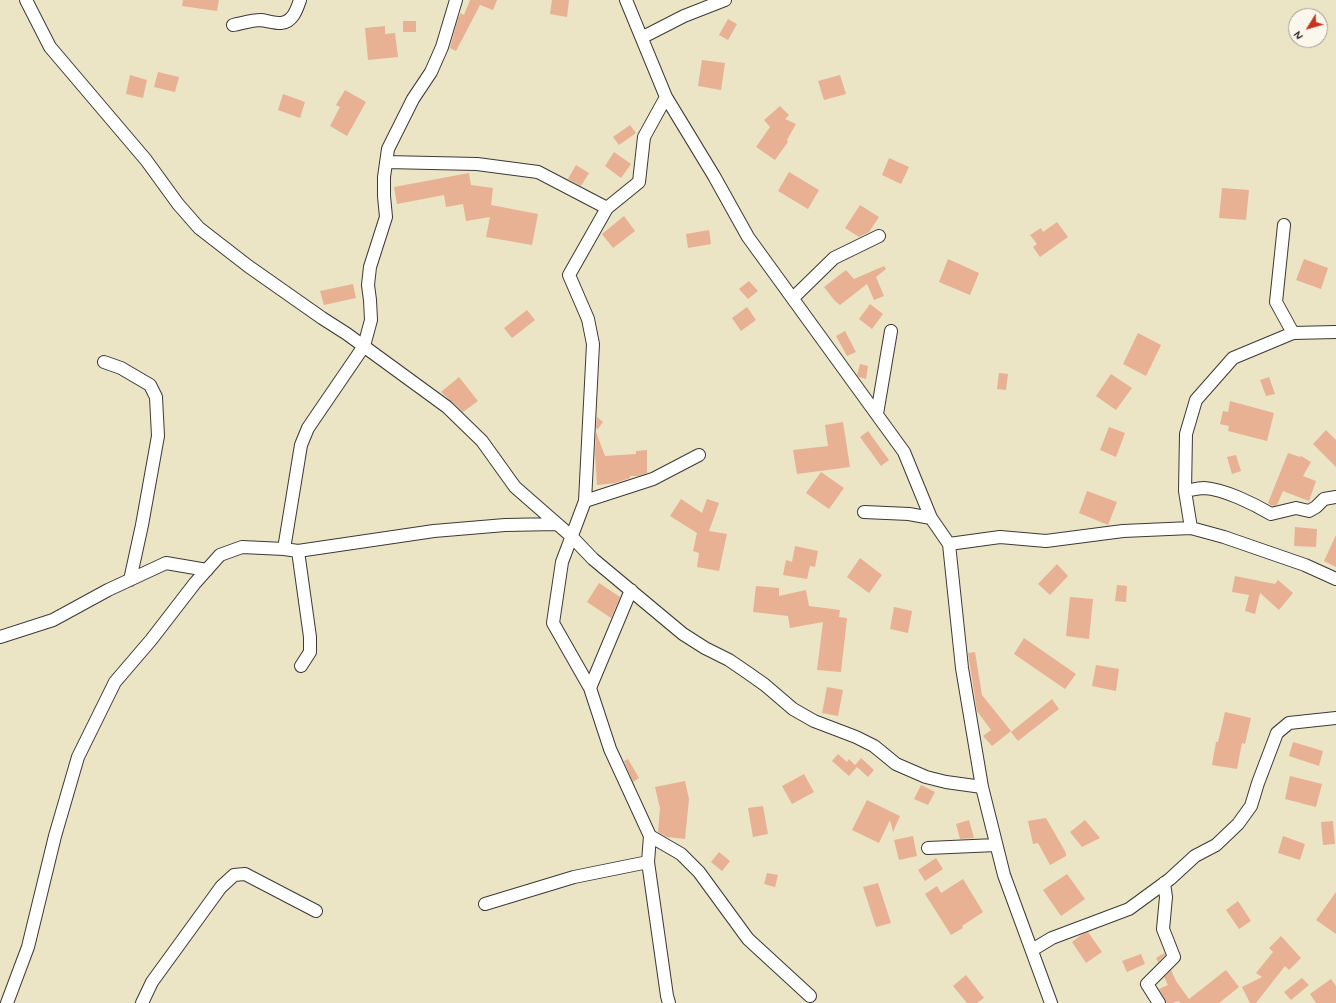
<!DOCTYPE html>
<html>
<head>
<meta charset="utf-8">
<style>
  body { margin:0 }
  #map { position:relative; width:1336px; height:1003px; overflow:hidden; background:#ebe4c5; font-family:Mynerve,sans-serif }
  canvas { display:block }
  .north { position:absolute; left:1288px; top:8px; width:40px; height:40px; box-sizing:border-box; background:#fbf7ec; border:1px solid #a29f99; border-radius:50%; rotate:233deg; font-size:11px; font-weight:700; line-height:16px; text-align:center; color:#1c1c1c }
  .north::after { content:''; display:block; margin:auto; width:14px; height:18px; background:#c8321e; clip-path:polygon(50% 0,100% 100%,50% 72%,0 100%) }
</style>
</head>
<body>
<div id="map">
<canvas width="1336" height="1003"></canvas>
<div class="north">N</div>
</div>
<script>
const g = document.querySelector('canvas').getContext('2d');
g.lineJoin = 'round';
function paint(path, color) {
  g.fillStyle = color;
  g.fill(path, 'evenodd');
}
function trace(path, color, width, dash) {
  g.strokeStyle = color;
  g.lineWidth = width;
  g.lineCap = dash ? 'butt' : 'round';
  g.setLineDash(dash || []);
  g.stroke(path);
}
paint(new Path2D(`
  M183,0H219L217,11L182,6Z
  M470,0H497L493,10L480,5L456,51L450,48L458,18L461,13L464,15Z
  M552,0H569L567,17L550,14Z
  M728,19L737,24L728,40L719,35Z
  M403,21H416V32H403Z
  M385,26V34L395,33L398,57L368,60L365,28Z
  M702,60L725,63L721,90L698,86Z
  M158,72L179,77L175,92L154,87Z
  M130,75L147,80L143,98L126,94Z
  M840,75L846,94L824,100L818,81Z
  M345,90L366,102L347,136L330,126L340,107L336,105Z
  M283,94L305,102L300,118L278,110Z
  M780,106L789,115L785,119L796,124L787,140L788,142L775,160L756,147L770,127L764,120Z
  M630,125L636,133L619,145L613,137Z
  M614,152L631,164L621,178L605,166Z
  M889,158L909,167L901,184L882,175Z
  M576,165L589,173L581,186L568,179Z
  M789,172L819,190L808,209L778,191Z
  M469,173L471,185L493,188L491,205L538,214L532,245L486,237L490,217L466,221L463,204L446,207L444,195L397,204L394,187Z
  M1222,188L1249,190L1246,220L1219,218Z
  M860,205L879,217L869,232L859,237L845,228Z
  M624,216L635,231L613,248L602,234Z
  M1057,222L1068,237L1040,257L1033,247L1037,244L1030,235L1041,228L1043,232Z
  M709,230L711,244L688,248L686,234Z
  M948,259L979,273L970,295L939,282Z
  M1304,259L1328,268L1321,289L1296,280Z
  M884,266L886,269L876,277L884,296L874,300L867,284L840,305L835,301L824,287L846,270L854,279Z
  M749,281L758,291L748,299L739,289Z
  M353,284L356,298L324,305L320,291Z
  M870,304L883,314L872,329L859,319Z
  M747,307L756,320L741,331L732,318Z
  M527,310L535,320L512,338L504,328Z
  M845,331L856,352L847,356L836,336Z
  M1138,333L1161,345L1146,376L1123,364Z
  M860,364L868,366L866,379L859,377L857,375Z
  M999,373L1008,374L1006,390L997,389Z
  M1111,374L1132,388L1116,410L1096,396Z
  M459,377L478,401L463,412L441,392Z
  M1269,377L1275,394L1266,396L1260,380Z
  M1230,401L1274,413L1267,441L1228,431L1229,426L1220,424L1223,411L1228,412Z
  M597,417L603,422L598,429L596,428Z
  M843,422L850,467L797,474L793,450L828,446L825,425Z
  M1109,427L1125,433L1116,457L1100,450Z
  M1326,430L1336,440V467L1313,444Z
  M868,431L889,460L881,466L860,437Z
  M596,432L605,456L636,454V451L647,450V473L639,476H630V478L615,483L597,485L595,454Z
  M1288,453L1300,457L1301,456L1311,462L1303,476L1316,481L1309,501L1283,491L1277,505L1272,506L1268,503Z
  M1236,455L1241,471L1232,474L1227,457Z
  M821,472L844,488L829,509L806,493Z
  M1087,491L1117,502L1108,525L1079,513Z
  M681,499L702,513L707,499L719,503L709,531L727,534L719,571L697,567L699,553L693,551L697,533L670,516Z
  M1295,527L1317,529L1316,547L1294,546Z
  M1336,535V567L1324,561Z
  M795,546L818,551L815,567L810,566L807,579L783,575L786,560L792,562Z
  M860,558L882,575L869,593L847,577Z
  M1057,564L1068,576L1050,595L1038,584Z
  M1235,576L1275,584L1278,580L1293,593L1279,610L1260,593L1255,614L1245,611L1249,595L1232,592Z
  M599,583L620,597L611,618L587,602Z
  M1117,585L1127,586L1126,602L1115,601Z
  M756,586L779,588V596L806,590L809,606L840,610L839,617L847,618L841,672L817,670L823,622L790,628L788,616L753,612Z
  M1070,597L1093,599L1089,639L1066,636Z
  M894,607L912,611L908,633L890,629Z
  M1024,638L1076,674L1065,689L1014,654Z
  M975,652L982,695L1011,731L992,746L983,736L991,730L977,711L968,653Z
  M1096,665L1119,669L1116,691L1092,686Z
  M827,687L843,690L838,716L822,713Z
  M1052,699L1059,709L1018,741L1011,732Z
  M1225,712L1251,718L1245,744L1242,743L1237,769L1212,765L1216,742H1218Z
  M1293,742L1323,751L1319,766L1289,756Z
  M838,754L847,762L849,759L855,765L861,758L874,770L868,777L857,767L849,776L832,761Z
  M628,759L639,778L633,782L624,761Z
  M804,774L814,792L792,804L782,786Z
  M1290,776L1322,784L1316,807L1285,799Z
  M685,781L689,799L685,839L667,837L658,832L660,808L655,787Z
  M921,785L935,792L928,805L914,799Z
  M867,800L900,816L893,832L890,820L879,843L852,830Z
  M763,806L768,834L753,837L748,808Z
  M1046,818L1066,853V856L1050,865L1038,843L1033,844L1028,821Z
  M969,820L974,838L960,839L956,824Z
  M1085,820L1100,838L1082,847L1070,832Z
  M1333,821L1335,844L1323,845L1321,822Z
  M913,836L917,856L899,860L894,840Z
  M1283,836L1305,844L1300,860L1278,853Z
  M719,852L730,861L722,871L711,862Z
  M936,858L943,869L925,881L918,870Z
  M767,873L778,875L775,887L764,884Z
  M1067,874L1085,899L1061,916L1043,890Z
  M963,879L983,912L962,926L963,928L951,935L925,894L937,886L941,893Z
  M878,883L891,923L876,927L863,887Z
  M1336,892V934L1316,920Z
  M1238,901L1251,921L1239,929L1226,910Z
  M1088,932L1102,952L1086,963L1072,942L1081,935Z
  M1281,936L1301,958L1289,970L1285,966L1256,1003H1250L1242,987L1262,977L1256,973L1273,952L1269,948Z
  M1164,953L1165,955L1158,962L1156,958Z
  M1141,954L1145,964L1127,972L1122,961Z
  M1171,970L1176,981L1189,999L1226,970L1239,987L1219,1003H1180L1179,1001L1172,1003H1166L1159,989L1168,985L1164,977Z
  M966,975L984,998L977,1003H967L953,986Z
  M1302,978L1309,985L1291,1000L1284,992Z
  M1331,979L1336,986V1003H1316L1310,994Z`), '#e8b194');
const minor = new Path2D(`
  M26,0L50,47L146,160L178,204L199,228L248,266L322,318L347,334L447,407L482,441L515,487L571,536L593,559L683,634L705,648L729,660L748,673L765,685L793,709L814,721L856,737L874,746L896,764L926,777L946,782L982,787
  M626,0L666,97L714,176L748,237L904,452L931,518L949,544L962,668L982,787L1004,875L1051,1003
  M233,25C243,23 252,20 261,20C268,21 274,23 281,23C293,22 297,9 300,0
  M643,37L684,16L725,0
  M666,97L644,137L639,182L607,208L569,275L588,319L593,344L585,501L562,562L553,623L590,688L610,749L650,836L648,862L667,996L669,1003
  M386,162L477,164L538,172L607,208
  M1284,225L1276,302L1293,333
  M793,298L834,258L879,236
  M104,362L121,368L150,385L156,397L158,436L142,525L130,580
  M877,414L891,331
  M1185,491C1191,490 1198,488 1204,488C1224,489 1254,504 1271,514L1296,508L1309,511L1316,507L1324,499L1336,497
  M585,501L653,479L699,455
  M864,512L909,514L931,518
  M1191,528L1185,491L1186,434L1196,400L1233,358L1293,333L1336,332
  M949,544L1000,537L1046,541L1123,531L1191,528L1224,537L1305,565L1336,579
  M284,549L301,445L308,428L364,346L371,320L370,300L368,285L370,267L386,217L384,196V177L388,149L413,99L431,72L442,47L456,0
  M298,551L310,637V652L301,666
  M0,637L53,620L108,590L166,563L207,570
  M590,688L631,590
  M650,836L681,854L699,872L748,939L810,996
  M928,848L996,845
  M485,904L574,877L648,862
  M1032,950L1052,938L1129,909L1170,879L1195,856L1216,845L1238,824L1251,806L1258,783L1277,733L1289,723L1336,718
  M7,1003L28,947L55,836L78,757L115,682L151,640L195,583L220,555L242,547L284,549L298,551L434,531L505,525L557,524
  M142,1003L152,982L221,887L234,875L245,874L316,911
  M1159,1003L1147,984L1174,957L1163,929L1166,897L1164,883`);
trace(minor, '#3b3a35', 14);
trace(minor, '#fff', 12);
</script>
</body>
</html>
